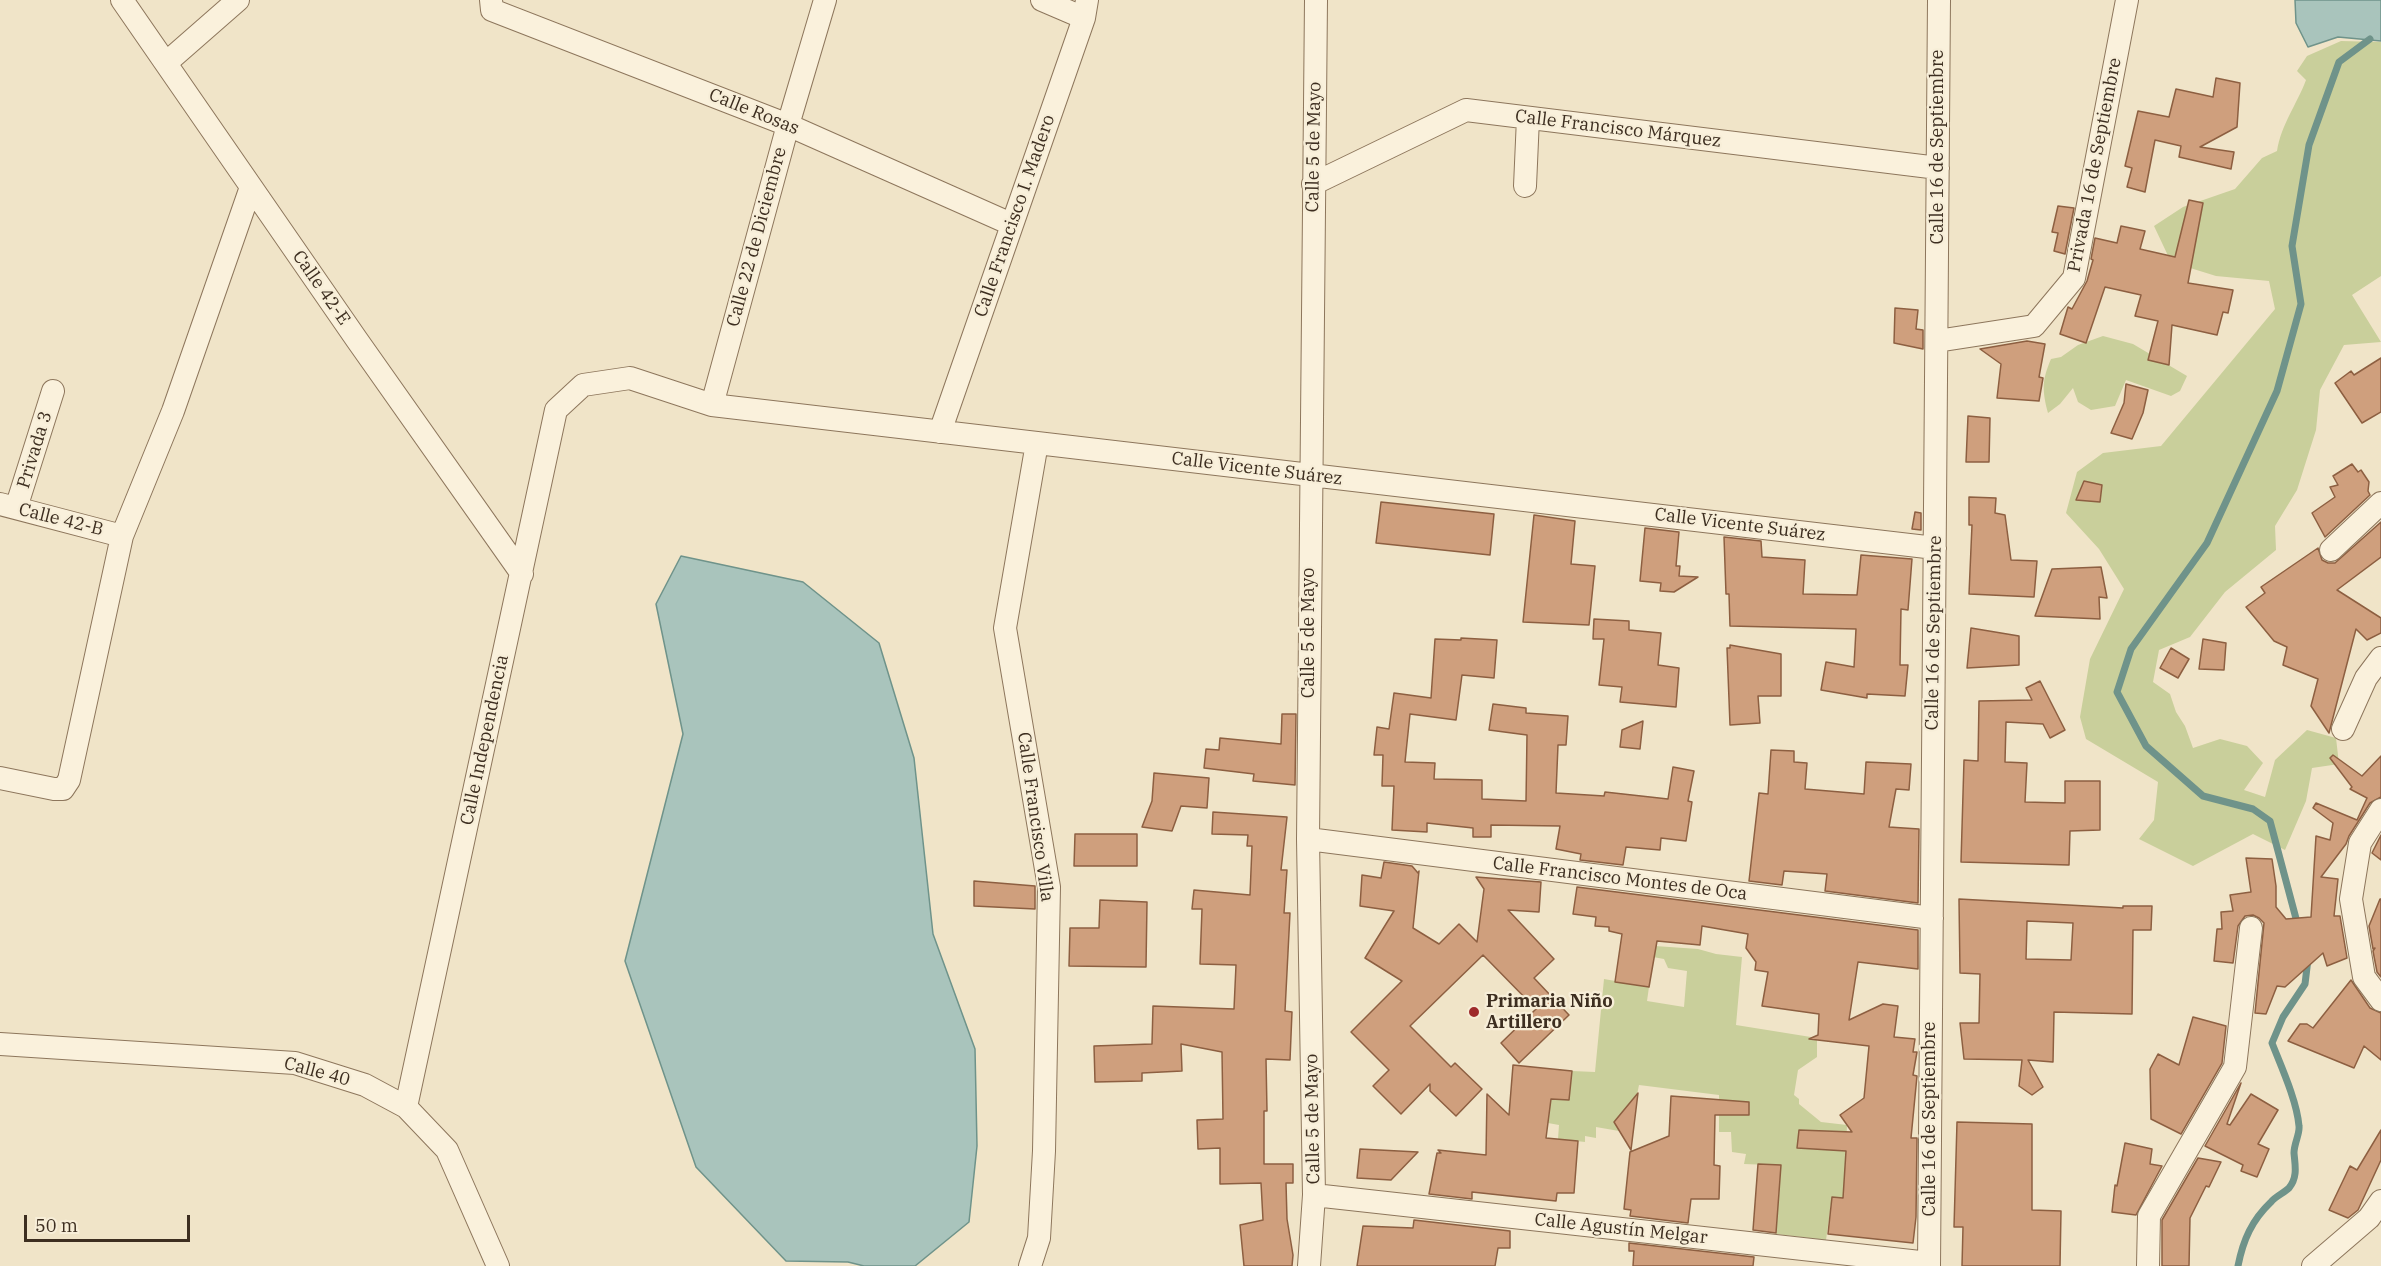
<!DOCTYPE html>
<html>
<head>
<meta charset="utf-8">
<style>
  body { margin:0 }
  #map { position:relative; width:2381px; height:1266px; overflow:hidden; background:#f0e4c8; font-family:"IBM Plex Serif",serif }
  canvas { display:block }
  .scale { position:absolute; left:24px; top:1215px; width:166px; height:27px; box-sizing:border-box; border:3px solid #3d2e20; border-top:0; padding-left:8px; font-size:18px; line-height:21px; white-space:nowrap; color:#3d2e20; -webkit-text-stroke:4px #f7eed8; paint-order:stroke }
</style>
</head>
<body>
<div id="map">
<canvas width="2381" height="1266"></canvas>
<div class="scale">50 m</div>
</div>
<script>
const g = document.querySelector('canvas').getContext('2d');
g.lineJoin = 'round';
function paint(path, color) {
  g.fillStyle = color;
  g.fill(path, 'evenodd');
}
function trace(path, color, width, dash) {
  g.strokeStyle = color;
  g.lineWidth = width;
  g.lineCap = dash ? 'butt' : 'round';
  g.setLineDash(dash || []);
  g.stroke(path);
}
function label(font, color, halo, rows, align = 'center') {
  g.font = font + ' "IBM Plex Serif",serif';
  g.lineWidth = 4.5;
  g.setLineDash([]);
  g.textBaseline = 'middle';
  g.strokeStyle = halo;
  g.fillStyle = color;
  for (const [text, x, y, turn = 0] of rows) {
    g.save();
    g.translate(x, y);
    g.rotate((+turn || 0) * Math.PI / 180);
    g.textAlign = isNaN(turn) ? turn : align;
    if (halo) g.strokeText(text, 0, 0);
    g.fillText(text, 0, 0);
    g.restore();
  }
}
paint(new Path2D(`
  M2341,41L2381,42V276L2352,295L2381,342L2344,345L2320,390L2316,430L2297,490L2275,526L2276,550L2225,592L2190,637L2159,650L2153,682L2170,694L2176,712L2185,726L2193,748L2220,739L2247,746L2263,763L2244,790L2265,797L2275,760L2307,730L2336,738L2339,764L2312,768L2306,801L2285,850L2253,834L2193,866L2139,839L2154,820L2158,782L2086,739L2080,717L2090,659L2124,589L2099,549L2066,513L2077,472L2103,453L2161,446L2275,309L2269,281L2216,276L2171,262L2154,226L2183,207L2235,189L2262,158L2277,151C2281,125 2297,104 2306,80L2297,71L2307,56Z
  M2103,336L2133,344L2187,376L2180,391L2171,396L2126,380L2115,406L2091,410L2078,402L2073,388L2060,404L2048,413C2042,390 2042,380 2051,359L2061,357L2078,345Z
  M1655,946L1698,949L1716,954L1742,957L1736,1025L1817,1038V1057L1798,1070L1794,1095L1799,1099V1104L1821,1122L1847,1125L1844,1198L1832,1197L1826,1240L1776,1234L1780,1177L1770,1165L1744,1164L1746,1154L1732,1152L1731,1132H1719V1095L1639,1085L1635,1105H1628L1614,1122L1619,1131L1596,1127V1138L1585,1136V1142L1558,1139L1559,1125L1548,1123L1550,1099L1569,1100L1572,1071L1595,1072L1604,979L1649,987L1647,1001L1684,1007L1687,971L1668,968L1664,959L1653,957Z`), '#c9cf9b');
const water = new Path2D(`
  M2295,0H2381V41L2338,37L2308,47L2296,23Z
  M681,556L803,582L879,643L914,758L933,934L975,1049L977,1146L969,1222L915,1266H864L848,1262L786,1261L696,1167L625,961L683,734L656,604Z`);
paint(water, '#a9c4bc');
trace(water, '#6f938a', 1.5);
trace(new Path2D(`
  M2298,926L2270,821L2253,809L2203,796L2146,746L2117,692L2131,649L2207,543L2277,391L2301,304L2292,246L2309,145L2339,62L2370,39
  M2238,1266C2243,1240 2252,1220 2271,1202C2276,1196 2284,1193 2289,1188C2298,1177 2295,1165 2294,1153C2294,1143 2300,1134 2299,1126C2297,1101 2281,1066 2272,1043L2283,1017L2305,984L2308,959`), '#6f938a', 7);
const building = new Path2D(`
  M2216,78L2240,83L2237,127L2200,147L2234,152L2231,169L2179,157L2181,146L2155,140L2145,192L2127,187L2132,168L2125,166L2138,111L2169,117L2176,89L2213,97Z
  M2189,200L2203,203L2188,283L2233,290L2228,313L2223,312L2217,335L2172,325L2169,365L2148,360L2158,321L2135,316L2141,295L2105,287L2086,343L2060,334L2068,307L2072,309L2087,281L2093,260L2091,259L2095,238L2117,243L2121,226L2145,231L2140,249L2175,257Z
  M2058,206L2074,208L2065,254L2054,251L2058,233L2052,232Z
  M1895,308L1918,310L1916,329L1923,330V349L1894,343Z
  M2027,341L2045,344L2039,377L2043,378L2039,401L1997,398L2001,364L1980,349Z
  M2381,358V412L2362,423L2335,383L2351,371L2354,375Z
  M2126,384L2148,390L2143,413L2132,439L2111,433L2124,403Z
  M1968,416L1990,418L1989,462H1966Z
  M2352,464L2358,472L2361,470L2369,482L2368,491L2370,495L2325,537L2312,513L2335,497L2330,487L2338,485L2333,476Z
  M2084,481L2102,485L2100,502L2076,500Z
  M1969,497L1996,498L1995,513L2005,515L2011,560L2037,561L2034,597L1969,594L1972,525H1969Z
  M1381,502L1494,514L1490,555L1376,543Z
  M1915,512L1921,513V530L1912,529Z
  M1534,515L1575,521L1571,564L1595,566L1589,625L1523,622Z
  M2381,522V557L2337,590L2381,618V633L2367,640L2356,629L2329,733L2311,706L2318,679L2283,665L2287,647L2274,641L2246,607L2265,593L2261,587L2318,548L2322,560L2328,563H2335Z
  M1645,528L1679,532L1676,566H1680L1679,576L1698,577L1674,592L1660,591L1661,583L1640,581Z
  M1724,537L1761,541L1762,557L1805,560L1803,594L1857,595L1861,555L1912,559L1908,610L1901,609L1900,665H1908L1905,696L1867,694V698L1821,690L1826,662L1854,667L1856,629L1730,626L1729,594H1726Z
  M2101,567L2107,598L2099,597L2100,619L2035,616L2052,569Z
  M1594,619L1629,621V630L1661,633L1658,665L1679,668L1676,707L1620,702L1622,687L1599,685L1604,639H1593Z
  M1971,628L2019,636V665L1967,668Z
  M1461,638L1497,640L1494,678L1462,675L1456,720L1410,714L1405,762L1435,763L1434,779L1482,780V799L1526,801L1527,735L1489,730L1493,704L1526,708V713L1568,716L1566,745H1558L1556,793L1604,796L1605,792L1668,799L1673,767L1694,771L1688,801L1692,802L1686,841L1661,838L1660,850L1626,847L1623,865L1580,860L1581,854L1556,849L1560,826L1491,825V837H1473V828L1427,823V832L1392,830L1394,786H1382L1383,755H1374L1377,727L1389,729L1394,693L1431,698L1435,639L1461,640Z
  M2203,639L2226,643L2224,670L2199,669Z
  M1730,645L1781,654V696H1758L1760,723L1730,725L1727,648H1730Z
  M2171,648L2189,659L2178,678L2160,668Z
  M2040,681L2065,730L2050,738L2043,724L2006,722L2005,762L2027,763L2025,802L2065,803V781H2100V830L2070,831L2069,865L1961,862L1964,760L1978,761L1979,701L2032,700L2026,688Z
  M1282,714H1296L1295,785L1253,781L1254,774L1204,768L1206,749L1219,750L1220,738L1281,744Z
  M1643,721L1640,749L1620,747L1622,730Z
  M1771,750L1794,751V762L1807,763L1805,789L1864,794L1866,762L1911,764L1909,790L1896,789L1889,827L1919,829L1918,903L1825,891L1827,874L1784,871L1782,885L1749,881L1759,793L1768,794Z
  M2333,755L2362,776L2381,756V797L2370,803L2349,836L2346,844L2321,877L2338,879L2334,916H2340L2347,958L2327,966L2323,953L2285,987L2277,986L2266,1014L2255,1013L2264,923L2259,918L2253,915L2245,916L2238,926L2233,963L2214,961L2217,929H2222L2221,912L2233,911L2230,895L2251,892L2246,858L2272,859L2276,886V907L2286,919L2311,917L2316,836L2330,840L2333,823L2313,808L2316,803L2357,820L2367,798L2350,789L2352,787L2330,758Z
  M1154,773L1209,778L1207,808L1181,806L1172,831L1142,827L1152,801Z
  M1213,812L1287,817L1281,870H1287L1284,913H1290L1285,1011L1292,1012L1290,1060L1266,1059L1267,1111H1264V1164H1293V1183H1286L1287,1219L1293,1255L1292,1266H1244L1240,1225L1263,1220L1261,1183L1220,1184V1148L1198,1149L1197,1120L1223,1119L1222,1052L1181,1044L1182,1071L1142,1073V1081L1095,1082L1094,1046L1152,1044L1153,1006L1234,1009L1236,965L1200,964L1202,909H1192L1194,890L1250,895L1252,846H1247L1248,835L1212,834Z
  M1075,834H1137V866H1074Z
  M2381,835V860L2372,853Z
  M1384,862L1412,866L1418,873L1419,871L1413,928L1439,944L1459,924L1477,942L1484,889L1476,877L1541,882L1539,912L1508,910L1554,959L1534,978L1569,1015L1519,1063L1501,1043L1536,1009L1483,955L1410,1026L1451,1067L1455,1063L1482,1089L1456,1116L1430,1091V1084L1401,1114L1373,1086L1389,1070L1351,1032L1402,981L1365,958L1394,911L1360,906L1362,875L1381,878Z
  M974,881L1035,886V909L974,906Z
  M1577,887L1918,930V969L1858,962L1849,1020L1883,1004L1898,1006L1894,1037L1915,1039L1913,1052H1917L1913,1075L1917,1076L1911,1138H1917L1916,1217L1913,1243L1828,1234L1832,1197L1843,1198L1846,1151L1797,1148L1799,1130L1852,1132L1840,1115L1864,1098L1869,1046L1809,1039L1818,1035L1819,1014L1762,1006L1768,972L1755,970L1756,962L1746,948L1748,934L1702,926L1700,945L1657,941L1649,987L1615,982L1622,934L1609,931V927L1595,926L1596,917L1573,914Z
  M1959,899L2123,908V906H2152L2151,930H2133L2132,1014L2054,1012L2053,1062L2028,1060L2043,1087L2032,1095L2019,1086L2022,1060L1964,1059L1960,1023H1979L1980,974L1960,973ZM2027,921L2073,923L2071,960L2026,959Z
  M2380,899H2381V977L2377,972L2373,951L2375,948L2373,949L2369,926Z
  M1100,900L1147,902L1146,967L1069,966L1070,928H1099Z
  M2351,980L2370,1008L2381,1013V1060L2364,1046L2354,1068L2288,1041L2300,1024H2307L2313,1028Z
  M2193,1017L2226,1026L2222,1063L2181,1134L2151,1119L2150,1069L2158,1054L2179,1065Z
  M1513,1065L1572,1071L1569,1100L1551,1099L1546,1138L1578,1141L1574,1193H1557L1556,1201L1472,1192V1199L1429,1194L1437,1153H1441L1438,1150L1486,1155L1487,1094L1509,1115Z
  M2241,1083L2227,1124L2230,1125L2251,1094L2278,1110L2258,1144L2269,1149L2257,1177L2241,1171L2243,1165L2205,1146Z
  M1638,1093L1631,1150L1614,1122Z
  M1671,1096L1749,1102V1115H1715L1714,1165L1720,1166L1719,1199H1691L1688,1223L1630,1216L1631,1210L1624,1209L1630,1152L1669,1136Z
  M1957,1122L2032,1124V1210L2061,1211L2060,1266H1962L1963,1227H1954Z
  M2381,1130V1160L2358,1210L2348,1218L2329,1210L2350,1166L2357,1170Z
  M2125,1143L2152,1149L2150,1164L2162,1166L2136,1215L2112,1212L2115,1185L2117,1186Z
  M1360,1149L1418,1152L1391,1180L1357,1178Z
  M2198,1158L2221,1162L2209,1187L2206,1186L2190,1218L2189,1266H2162V1220Z
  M1758,1164L1781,1165L1776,1233L1753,1230Z
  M1414,1220L1510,1231V1248H1498L1495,1266H1357L1363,1226L1413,1228Z
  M1629,1243L1754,1257L1753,1266H1633L1634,1251H1629Z`);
paint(building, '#cf9f7d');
trace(building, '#8d5f41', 1.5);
const minor = new Path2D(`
  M122,0L357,340L522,574
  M491,0L492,10L788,125L1011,224
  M1042,0L1084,18
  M166,63L238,0
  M1313,184L1466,110L1938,168
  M1525,186L1528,118
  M1937,341L2034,326L2074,278L2127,0
  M712,405L788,125L825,0
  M940,432L1084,18L1087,0
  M0,504L122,536
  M16,508L53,391
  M2331,550L2381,503
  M2343,729L2366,678L2381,658
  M0,778L54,789H63L69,780L122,536L173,411L251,187
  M2381,810L2360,843L2351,899L2364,977L2381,1000
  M1308,839L1932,918
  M0,1044L295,1063L365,1085L406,1107L447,1150L498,1266
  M406,1107L556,410L583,385L630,378L712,405L1935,548
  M1314,1195L1929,1263
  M1030,1266L1039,1238L1044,1151L1049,887L1005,628L1037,443
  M1309,1266L1314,1195L1308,839L1316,0
  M1929,1266L1939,0
  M2148,1266L2149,1216L2235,1067L2251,928
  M2313,1266L2369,1218L2381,1201`);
trace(minor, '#8d765c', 24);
trace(minor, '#faf1dc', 22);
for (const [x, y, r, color] of [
  [1474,1012,6,"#9e2a2b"]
]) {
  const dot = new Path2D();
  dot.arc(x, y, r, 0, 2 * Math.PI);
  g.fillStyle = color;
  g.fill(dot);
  trace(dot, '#f7eed8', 2);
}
label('18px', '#3d2e20', '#f7eed8', [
  ["Calle Rosas",754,112,22],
  ["Calle Francisco Márquez",1618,129,7],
  ["Calle 5 de Mayo",1314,147,-89],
  ["Calle 16 de Septiembre",1938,147,-90],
  ["Privada 16 de Septiembre",2095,165,-79],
  ["Calle Francisco I. Madero",1015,216,-71],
  ["Calle 22 de Diciembre",757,237,-75],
  ["Calle 42-E",321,288,55],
  ["Privada 3",35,450,-73],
  ["Calle Vicente Suárez",1257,469,7],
  ["Calle 42-B",61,520,14],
  ["Calle Vicente Suárez",1740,525,7],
  ["Calle 5 de Mayo",1309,633,-90],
  ["Calle 16 de Septiembre",1934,633,-89],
  ["Calle Independencia",485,740,-78],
  ["Calle Francisco Villa",1035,817,82],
  ["Calle Francisco Montes de Oca",1620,879,7],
  ["Calle 40",317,1072,15],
  ["Calle 5 de Mayo",1313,1119,-91],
  ["Calle 16 de Septiembre",1930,1119,-90],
  ["Calle Agustín Melgar",1621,1229,6]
]);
label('bold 18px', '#3d2e20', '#f7eed8', [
  ["Primaria Niño",1486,1002],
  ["Artillero",1486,1023]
], 'left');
</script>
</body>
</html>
